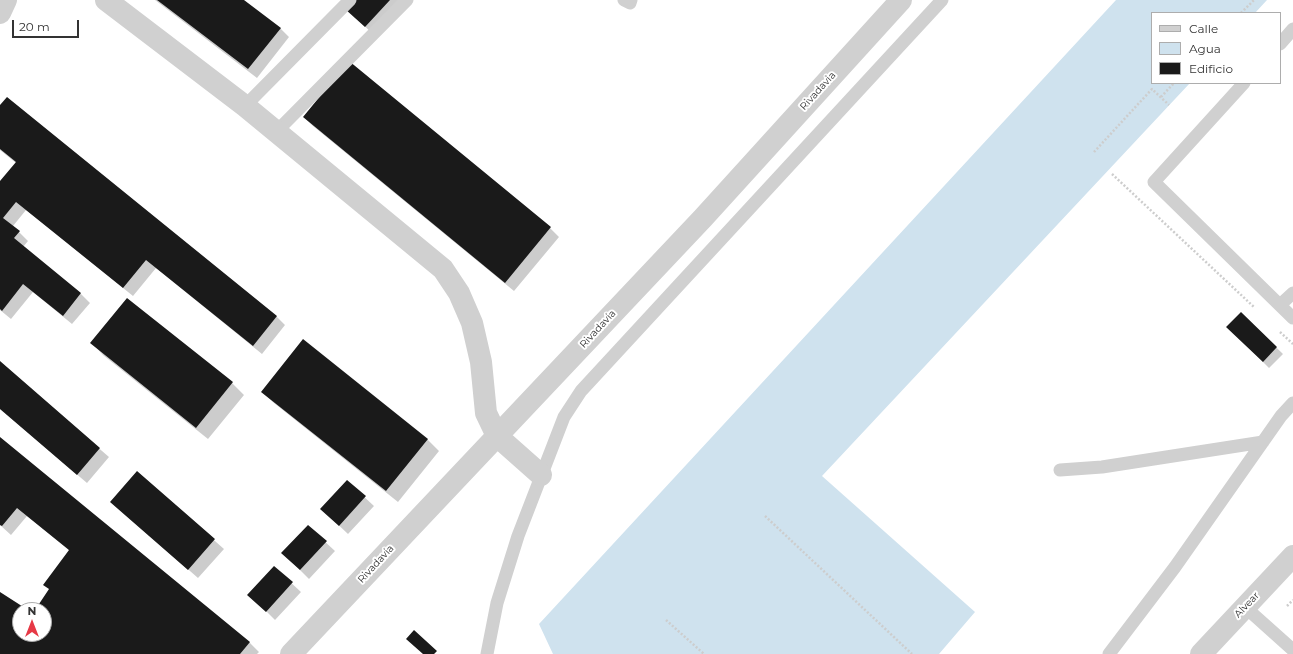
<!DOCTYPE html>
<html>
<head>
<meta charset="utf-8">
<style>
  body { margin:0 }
  #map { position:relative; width:1293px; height:654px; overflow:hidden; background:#fff; font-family:Montserrat,sans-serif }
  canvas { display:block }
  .legend { position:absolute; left:1151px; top:12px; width:130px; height:72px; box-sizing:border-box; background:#fff; border:1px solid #adadad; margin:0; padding:5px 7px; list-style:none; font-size:12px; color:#333 }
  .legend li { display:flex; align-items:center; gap:8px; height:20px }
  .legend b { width:20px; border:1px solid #adadad }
  .north { position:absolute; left:12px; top:602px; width:40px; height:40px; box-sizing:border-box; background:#fff; border:1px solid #adadad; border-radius:50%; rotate:0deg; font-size:11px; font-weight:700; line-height:16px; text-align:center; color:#333 }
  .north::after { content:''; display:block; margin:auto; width:14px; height:18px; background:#e63946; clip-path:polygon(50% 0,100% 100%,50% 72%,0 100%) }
  .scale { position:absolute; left:12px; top:20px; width:67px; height:18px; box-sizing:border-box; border:2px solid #333; border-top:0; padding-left:5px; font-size:12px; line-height:14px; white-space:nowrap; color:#333; -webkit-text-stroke:3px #fff; paint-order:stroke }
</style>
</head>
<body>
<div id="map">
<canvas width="1293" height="654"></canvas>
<ul class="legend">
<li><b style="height:5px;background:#d0d0d0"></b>Calle</li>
<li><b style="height:11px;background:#cfe2ee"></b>Agua</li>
<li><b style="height:11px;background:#1a1a1a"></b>Edificio</li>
</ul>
<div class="north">N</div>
<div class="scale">20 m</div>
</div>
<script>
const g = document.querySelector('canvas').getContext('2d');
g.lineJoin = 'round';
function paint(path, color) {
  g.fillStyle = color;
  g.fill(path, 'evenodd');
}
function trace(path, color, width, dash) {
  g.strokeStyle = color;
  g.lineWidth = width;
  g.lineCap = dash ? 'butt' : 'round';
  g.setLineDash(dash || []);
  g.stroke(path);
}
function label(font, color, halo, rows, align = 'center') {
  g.font = font + ' Montserrat,sans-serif';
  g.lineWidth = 4;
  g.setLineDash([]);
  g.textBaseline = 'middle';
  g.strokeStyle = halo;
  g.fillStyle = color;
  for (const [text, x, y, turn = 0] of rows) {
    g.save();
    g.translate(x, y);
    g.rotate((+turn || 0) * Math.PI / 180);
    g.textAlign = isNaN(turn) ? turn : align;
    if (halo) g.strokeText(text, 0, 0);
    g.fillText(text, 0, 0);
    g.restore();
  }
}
paint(new Path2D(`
  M1116,0H1267L1255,13H1152V83H1190L822,476L975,612L939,654H553L539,624Z`), '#cfe2ee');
paint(new Path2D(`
  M155,0H242L280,28L289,37L257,78Z
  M355,0H407L374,35L356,18Z
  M349,63L550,228L559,237L514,291L313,126L304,117Z
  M0,107L276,316L285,325L262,354L156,268L133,296L26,210L13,226L28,241L23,247L81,294L90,303L72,324L33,292L11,319L0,310V183L16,163L0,150Z
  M1241,313L1283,354L1269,368L1228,327Z
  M92,343L232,383L244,395L208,439L103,355Z
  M0,363L109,457L87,483L0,409Z
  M262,392L427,439L439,451L398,502L274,403Z
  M0,438L250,643L259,652L257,654H0V593L26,610H20V634H44V610H36L50,589L70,551L27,516L11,535L0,525Z
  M137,472L224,549L198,578L111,502Z
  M347,481L374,506L348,534L331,518Z
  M308,526L335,551L309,579L292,562Z
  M274,567L301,592L275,620L258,603Z`), '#0003');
paint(new Path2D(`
  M157,0H244L281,28L248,69Z
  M354,0H390L365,27L345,9Z
  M349,61L551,227L505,283L303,117Z
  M7,97L277,316L253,346L146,260L123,288L16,202L3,218L20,231L14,238L81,293L63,316L23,284L2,311L0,309V181L16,162L0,149V105Z
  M127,298L233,382L196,428L90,343Z
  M1241,312L1277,347L1263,362L1226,327Z
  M303,339L428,439L386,491L261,392Z
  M0,361L100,448L77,475L0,409Z
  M0,437L250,642L240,654H0V592L28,610H20V634H44V610H35L49,589L43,585L69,550L17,508L2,526L0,525Z
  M137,471L215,539L188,570L110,502Z
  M347,480L366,496L339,526L320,509Z
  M308,525L327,541L300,570L281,553Z
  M274,566L293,582L266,612L247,595Z
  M414,630L437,651L434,654H423L406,639Z`), '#1a1a1a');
trace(new Path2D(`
  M1241,13L1254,0
  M1161,97L1174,83
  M1094,152L1152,89L1169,105
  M1112,174L1255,308
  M1280,332L1293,344
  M765,516L912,654
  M1287,606L1293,600
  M666,620L704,654`), '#cdcdcd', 2.5, [2, 2]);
trace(new Path2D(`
  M624,0L630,3L631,0
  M1280,44L1293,29
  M1244,83L1154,182L1293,318
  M245,106L350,0
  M276,132L407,0
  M1280,305L1293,293
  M1060,470L1102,467L1263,442
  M1245,607L1293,650
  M487,654L497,603L518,536L564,417L581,391L942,0
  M1109,654L1175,567L1281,416L1293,403`), '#d0d0d0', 13);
trace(new Path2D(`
  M106,0L245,106L443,269L459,293L472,323L481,362L486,413L497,436L541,475
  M0,13L6,0
  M291,654L703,218L901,0
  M1201,654L1293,556`), '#d0d0d0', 22);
label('10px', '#333', '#fff', [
  ["Rivadavia",818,91,-48],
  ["Rivadavia",598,329,-47],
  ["Rivadavia",376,564,-47],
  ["Alvear",1247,605,-47]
]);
</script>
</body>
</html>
